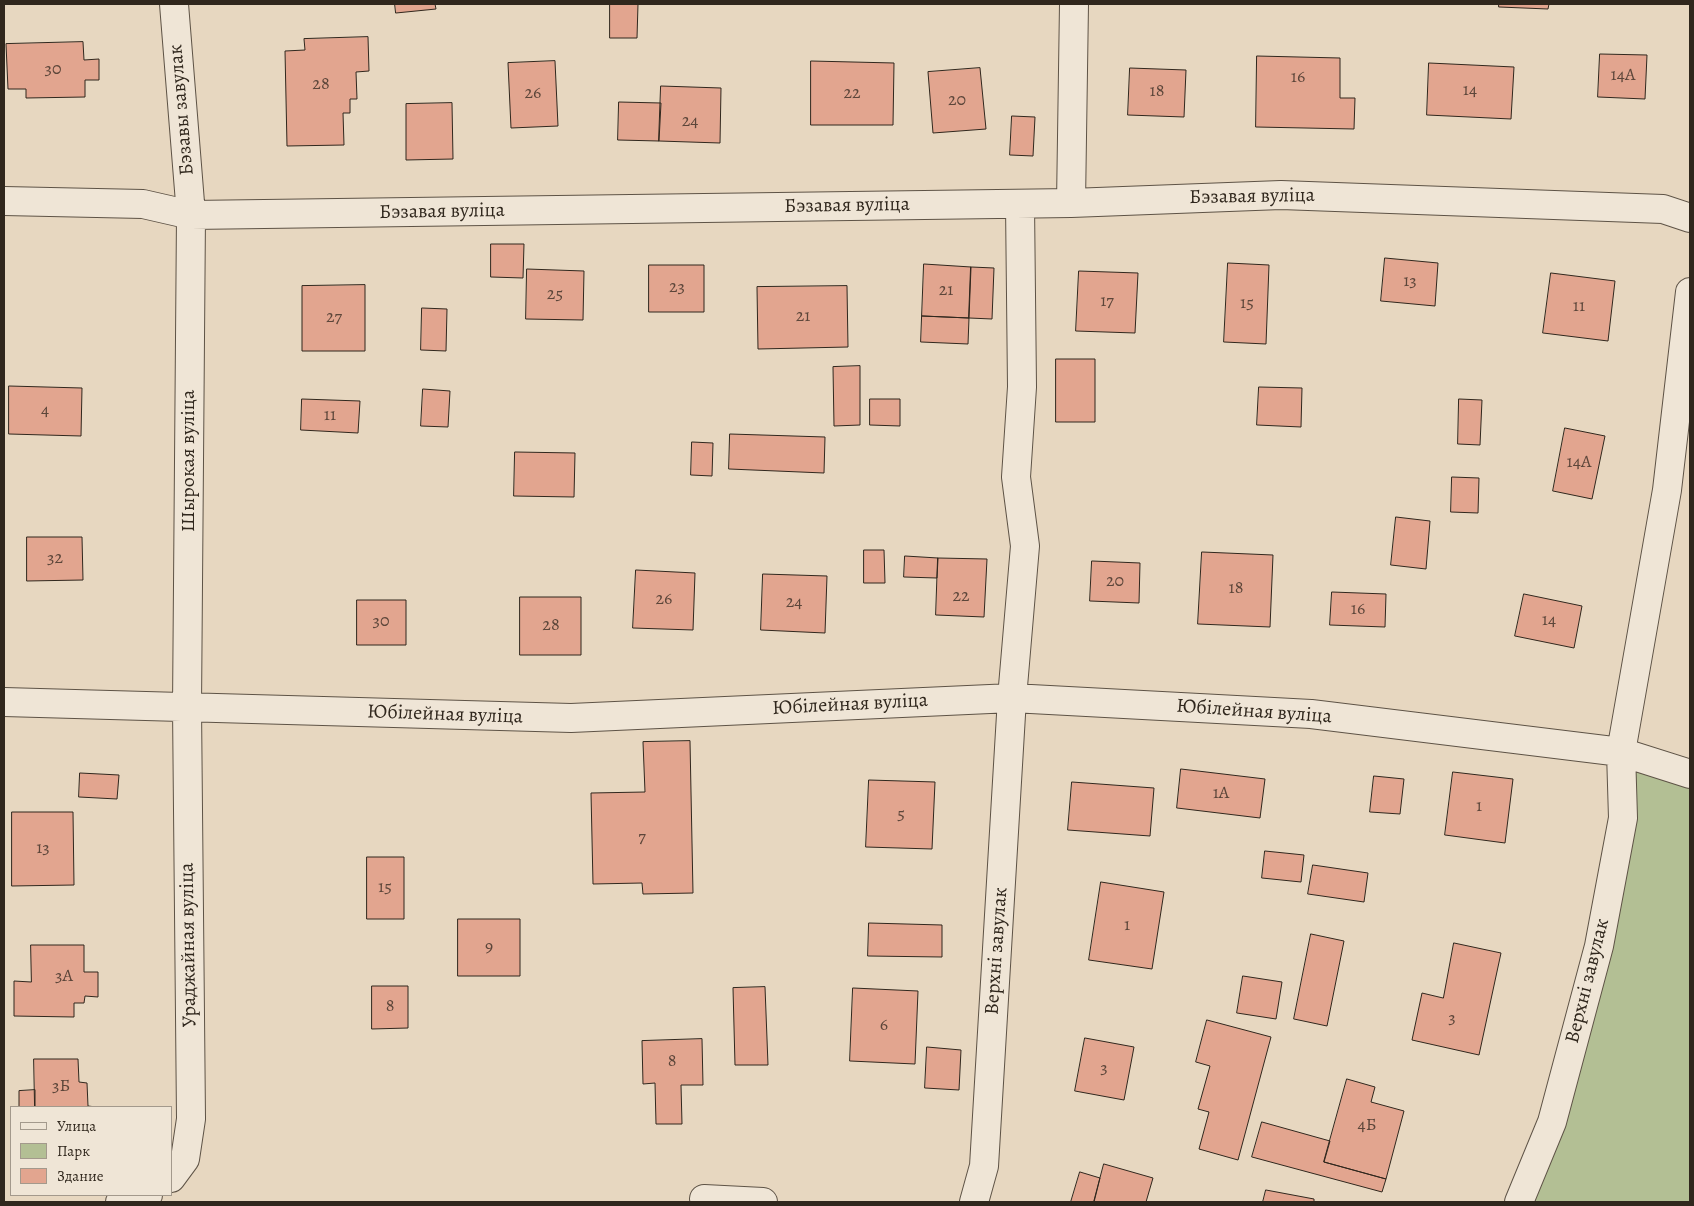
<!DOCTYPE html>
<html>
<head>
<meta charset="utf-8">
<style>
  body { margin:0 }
  #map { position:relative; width:1694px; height:1206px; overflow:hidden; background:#e7d7c0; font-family:Alegreya,serif }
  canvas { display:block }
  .frame { position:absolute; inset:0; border:5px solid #30271d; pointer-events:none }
  .legend { position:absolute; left:10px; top:1106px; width:162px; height:90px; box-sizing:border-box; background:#efe5d6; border:1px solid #a3998c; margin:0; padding:6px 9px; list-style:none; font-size:15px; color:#30271d }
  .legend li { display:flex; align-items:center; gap:10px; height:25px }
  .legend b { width:25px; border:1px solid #a3998c }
</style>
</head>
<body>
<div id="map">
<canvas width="1694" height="1206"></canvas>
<div class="frame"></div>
<ul class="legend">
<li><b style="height:6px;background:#efe5d6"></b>Улица</li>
<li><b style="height:14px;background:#b3bf94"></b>Парк</li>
<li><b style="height:14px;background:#e2a58f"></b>Здание</li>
</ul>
</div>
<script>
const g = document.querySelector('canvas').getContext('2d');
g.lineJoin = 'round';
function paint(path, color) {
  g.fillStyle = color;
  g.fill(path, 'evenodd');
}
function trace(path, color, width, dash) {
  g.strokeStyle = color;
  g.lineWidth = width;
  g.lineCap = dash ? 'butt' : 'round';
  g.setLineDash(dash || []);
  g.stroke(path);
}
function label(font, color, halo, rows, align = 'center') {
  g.font = font + ' Alegreya,serif';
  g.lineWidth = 4;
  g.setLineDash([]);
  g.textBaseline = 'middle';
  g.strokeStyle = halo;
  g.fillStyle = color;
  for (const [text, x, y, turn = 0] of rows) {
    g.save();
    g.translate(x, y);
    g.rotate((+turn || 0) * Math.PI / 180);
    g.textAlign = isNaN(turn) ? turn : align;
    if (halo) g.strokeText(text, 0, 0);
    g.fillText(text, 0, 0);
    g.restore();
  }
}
paint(new Path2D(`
  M1621,752L1690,774V1202H1519L1599,946Z`), '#b3bf94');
const building = new Path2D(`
  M395,4H435L436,9L396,13Z
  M610,4H638L637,38H610Z
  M1499,4H1549L1548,9L1499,7Z
  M368,37L369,71L356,72L357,99H350V113H343L344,145L287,146L285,51L305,50L304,39Z
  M83,42L84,60L99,59V80H85V97L26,98V89H8L6,44Z
  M1600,54L1647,55L1645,99L1598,97Z
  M1257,56L1340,58V98H1355L1354,129L1256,127Z
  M555,61L558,126L511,128L508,63Z
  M811,61L894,63L893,125H811Z
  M1429,63L1514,67L1511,119L1427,115Z
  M980,68L986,129L933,133L928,72Z
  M1130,68L1186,70L1184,117L1128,115Z
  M661,86L721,88L720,143L659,141Z
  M619,102L661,103L659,141L618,140Z
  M452,103L453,159L406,160V104Z
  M1012,116L1035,117L1033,156L1010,155Z
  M491,244H524L523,278L491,277Z
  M1385,258L1438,263L1435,306L1381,301Z
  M1228,263L1269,265L1266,344L1224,342Z
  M924,264L971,267L969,318L922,316Z
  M649,265H704V312H649Z
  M971,267L994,268L992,319L969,318Z
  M527,269L584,271L583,320L526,319Z
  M1079,271L1138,273L1135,333L1076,331Z
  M1551,273L1615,281L1608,341L1543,333Z
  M365,285V351H302V286Z
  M847,286L848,347L758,349L757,287Z
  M422,308L447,309L446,351L421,350Z
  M922,316L969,318L968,344L921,342Z
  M1056,359H1095V422H1056Z
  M860,366V425L834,426L833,367Z
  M9,386L82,388L81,436L9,434Z
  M1259,387L1302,388L1301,427L1257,425Z
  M423,389L450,391L448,427L421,426Z
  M302,399L360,401L358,433L301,430Z
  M870,399H900V426L870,425Z
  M1459,399L1482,400L1480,445L1458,444Z
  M1565,428L1605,436L1592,499L1553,491Z
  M730,434L825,437L824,473L729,469Z
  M692,442L713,443L712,476L691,475Z
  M515,452L575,453L574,497L514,496Z
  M1452,477L1479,478L1478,513L1451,512Z
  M1396,517L1430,521L1426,569L1391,565Z
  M27,537H82L83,580L27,581Z
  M864,550H884L885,583H864Z
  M1202,552L1273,555L1270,627L1198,624Z
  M905,556L938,558L937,578L904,577Z
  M938,558L987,559L984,617L936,615Z
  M1092,561L1140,563L1139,603L1090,601Z
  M636,570L695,573L693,630L633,628Z
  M763,574L827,576L825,633L761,630Z
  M1332,592L1386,594L1385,627L1330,625Z
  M1524,594L1582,606L1574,648L1515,636Z
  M520,597H581V655H520Z
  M357,600H406V645H357Z
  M690,741L693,893L643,894L642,883L593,884L591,793L645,792L643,742Z
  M1181,769L1265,779L1260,818L1177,808Z
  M1453,772L1513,779L1505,843L1445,835Z
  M80,773L119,775L117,799L79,797Z
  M1374,776L1404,779L1400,814L1370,812Z
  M869,780L935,782L932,849L866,847Z
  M1072,782L1154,788L1150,836L1068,830Z
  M12,812H73L74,885L12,886Z
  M1265,851L1304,855L1301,882L1262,878Z
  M367,857H404V919H367Z
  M1313,865L1368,873L1364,902L1308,894Z
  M1101,882L1164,892L1152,969L1089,960Z
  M458,919H520V976H458Z
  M869,923L942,925V957L868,956Z
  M1311,934L1344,941L1327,1026L1294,1019Z
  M1454,943L1501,953L1479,1055L1412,1040L1422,993L1443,998Z
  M31,945H84V972H98V997L85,996L84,1003H74V1017L14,1016V981L31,982Z
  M1243,976L1282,982L1276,1019L1237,1013Z
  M372,986H408V1028L372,1029Z
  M765,987L768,1065H735L733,988Z
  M853,988L918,991L915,1064L850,1061Z
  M1207,1020L1271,1037L1238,1160L1199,1149L1209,1112L1198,1109L1210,1066L1196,1062Z
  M1085,1038L1134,1047L1124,1100L1075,1091Z
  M702,1039L703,1085H681L682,1124H656L655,1083L643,1084L642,1041Z
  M927,1047L961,1050L959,1090L925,1088Z
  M34,1059H78L79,1082L87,1083L88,1106L96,1107H35Z
  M1347,1079L1375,1087L1371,1102L1404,1111L1386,1179L1324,1162Z
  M35,1090V1107H19V1091Z
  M1262,1122L1330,1141L1324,1162L1386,1179L1382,1192L1252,1157Z
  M1104,1164L1153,1178L1146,1202H1094Z
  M1080,1172L1100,1178L1094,1202H1071Z
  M1266,1190L1314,1199V1202H1263Z`);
paint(building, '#e2a58f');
trace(building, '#30271d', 1);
const minor = new Path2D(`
  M4,201L143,204L191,215L1071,203L1281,195L1663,209L1690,218
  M1071,203L1074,4
  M4,702L571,718L1012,698L1311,714L1621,752L1690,774
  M171,1178L185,1159L191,1119L187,707L191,215L174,4
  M704,1199L763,1202
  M120,1202L148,1195
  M974,1202L984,1166L1012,698L1025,546L1016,477L1022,387L1020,204
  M1519,1202L1552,1122L1599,946L1623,818L1621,752L1667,490L1690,292`);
trace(minor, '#5e5346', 30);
trace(minor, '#efe5d6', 28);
label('18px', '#5c463a', null, [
  ["30",53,70],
  ["14А",1623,76],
  ["16",1298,78],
  ["28",321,85],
  ["14",1470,91],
  ["18",1157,92],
  ["26",533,94],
  ["22",852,94],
  ["20",957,101],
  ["24",690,122],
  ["13",1410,282],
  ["23",677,288],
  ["21",946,291],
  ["25",555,295],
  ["17",1107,302],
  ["15",1247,304],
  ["11",1579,307],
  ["21",803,317],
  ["27",334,318],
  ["4",45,411],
  ["11",330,416],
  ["14А",1579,463],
  ["32",55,559],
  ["20",1115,582],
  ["18",1236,589],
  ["22",961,597],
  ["26",664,600],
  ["24",794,603],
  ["16",1358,610],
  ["14",1549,621],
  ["30",381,622],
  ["28",551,626],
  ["1А",1221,794],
  ["1",1479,807],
  ["5",901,815],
  ["7",642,838],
  ["13",43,849],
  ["15",385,888],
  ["1",1127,926],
  ["9",489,948],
  ["3А",64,977],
  ["8",390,1007],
  ["3",1452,1019],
  ["6",884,1026],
  ["8",672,1062],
  ["3",1104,1069],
  ["3Б",61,1087],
  ["4Б",1367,1126]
]);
label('20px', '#30271d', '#efe5d6', [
  ["Бэзавы завулак",182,110,-95],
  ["Бэзавая вуліца",1252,197,-1],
  ["Бэзавая вуліца",847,206,-1],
  ["Бэзавая вуліца",442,212,-1],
  ["Шырокая вуліца",189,461,-90],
  ["Юбілейная вуліца",850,705,-3],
  ["Юбілейная вуліца",1254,712,4],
  ["Юбілейная вуліца",445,715,2],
  ["Ураджайная вуліца",189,945,-91],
  ["Верхні завулак",997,951,-86],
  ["Верхні завулак",1588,981,-76]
]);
</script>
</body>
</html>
